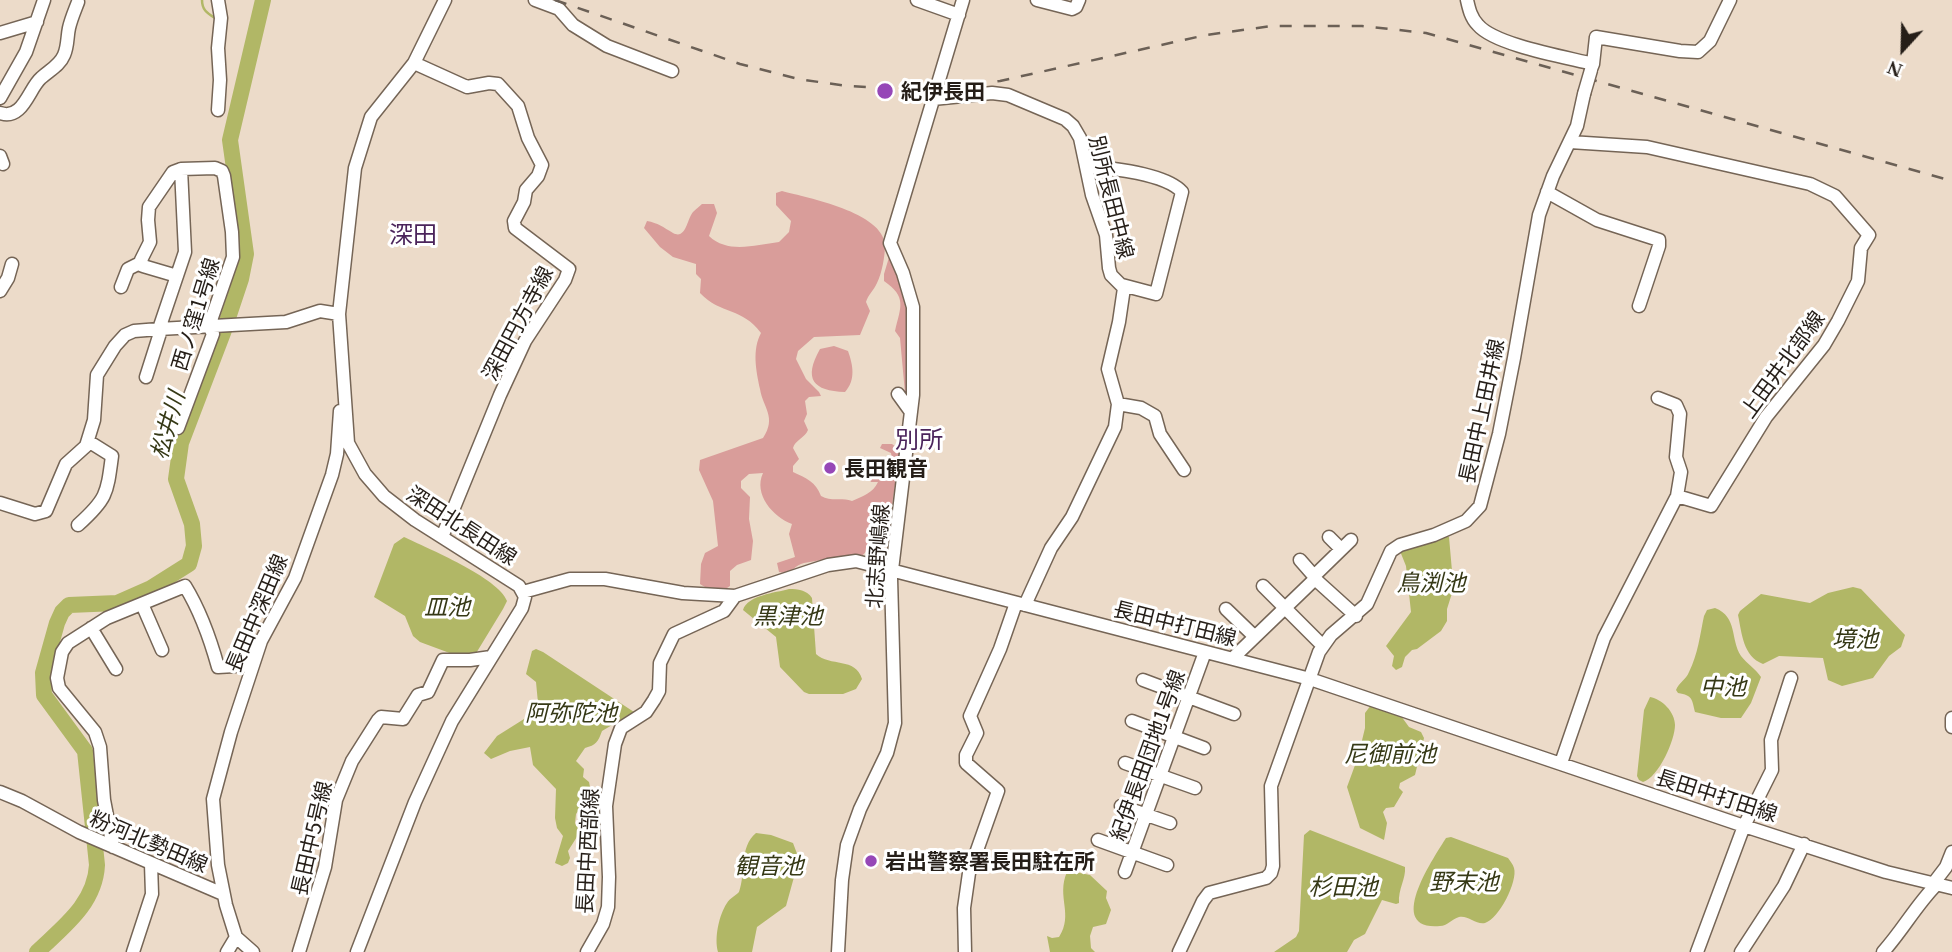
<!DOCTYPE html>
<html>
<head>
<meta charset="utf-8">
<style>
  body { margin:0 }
  #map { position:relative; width:1952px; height:952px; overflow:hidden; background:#ecdbc9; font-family:Georgia,serif }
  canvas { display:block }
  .north { position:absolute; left:1868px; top:14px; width:70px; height:70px; -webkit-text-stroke:5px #fff; paint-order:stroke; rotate:202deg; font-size:19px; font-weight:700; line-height:28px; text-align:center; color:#251e18 }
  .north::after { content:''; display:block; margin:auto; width:24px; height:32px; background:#251e18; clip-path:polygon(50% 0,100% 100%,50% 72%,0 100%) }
</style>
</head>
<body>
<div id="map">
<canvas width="1952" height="952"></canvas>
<div class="north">N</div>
</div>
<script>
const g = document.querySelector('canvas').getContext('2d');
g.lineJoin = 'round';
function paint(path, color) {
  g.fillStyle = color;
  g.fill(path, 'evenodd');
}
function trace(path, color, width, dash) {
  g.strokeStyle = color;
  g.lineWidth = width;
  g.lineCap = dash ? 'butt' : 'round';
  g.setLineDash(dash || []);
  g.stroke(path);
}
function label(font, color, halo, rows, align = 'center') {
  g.font = font + ' Georgia,"Noto Sans JP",serif';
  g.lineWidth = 6;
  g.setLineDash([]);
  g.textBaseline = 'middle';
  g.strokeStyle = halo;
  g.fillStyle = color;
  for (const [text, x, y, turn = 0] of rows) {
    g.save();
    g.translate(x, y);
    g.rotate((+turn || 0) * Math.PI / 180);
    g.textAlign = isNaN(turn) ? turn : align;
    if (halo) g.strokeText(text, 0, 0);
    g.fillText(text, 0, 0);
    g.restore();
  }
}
paint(new Path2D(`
  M782,191C808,198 883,212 885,245C885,256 882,273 877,283C874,290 868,295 866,302L870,311L860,335L814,337L798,351L796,359L806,379L819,392L821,396L809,397L805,401L807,414L804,421L808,430C805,438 795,440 793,448L799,459L793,466V472C806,478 816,482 821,496C831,502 841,497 852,501C863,496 873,493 878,482H871L868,477C875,466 878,472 889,473L892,459L891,453L880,448L882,444H892L900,450L892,505C868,510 880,539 862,556C843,558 823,559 804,563C794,565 792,575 779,572L777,563L795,557L789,534L792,524C773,517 753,494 763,473L749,474L741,481V488L750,497L749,519L753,541L751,560L737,565L730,571V586C719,594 711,591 700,584L701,564L705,553L718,546L713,501L699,470L700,460L763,438C777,417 763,408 760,389C756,370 752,350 761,333C742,307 721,315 700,293L701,279L696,274V264L673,257L660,247L644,228L647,221C658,223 663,227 673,233C686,240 687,219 693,212C694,211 701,205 702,204H714L717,213L709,236C728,254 755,245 779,242L789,232L791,221L776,205V193Z
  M890,254L909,306L907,393H905L900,338L895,331C901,306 907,297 884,281V274Z
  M834,346L848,351C853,365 856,380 845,392C813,391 803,379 820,349Z`), '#d99d9a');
paint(new Path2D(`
  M404,537C427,548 499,578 507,601L503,609L475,655H455L420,642L413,636L405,616L374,597L394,544Z
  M1438,537H1449L1452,571L1458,574L1447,609V621L1441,631L1417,649L1412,650L1405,657L1402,667L1396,670L1392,666L1394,656L1386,646L1411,612L1406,566L1400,551Z
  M1853,587L1861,589L1905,635L1901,647L1889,656L1873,678L1842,686L1828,680L1823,658L1779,656L1763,664C1743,656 1742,634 1738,615L1740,611L1761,594L1810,603L1828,593Z
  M789,589C798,589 807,590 812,598L816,654C830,667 856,657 862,679L856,689L843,694H809L804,692L780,667L776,637L743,610C748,595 775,593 789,589Z
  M1715,608C1738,617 1730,639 1741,656C1747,664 1756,669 1761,677L1751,703L1741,718H1721L1695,712C1692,700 1693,695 1678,693L1676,690C1679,682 1686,680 1689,672C1698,654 1700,635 1704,616L1707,610Z
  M536,649L543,652L634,712L602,731C598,742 596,745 585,748L576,761L584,769L583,777L589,782L591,792L576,814L575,823L580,832L568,851L570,858L568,863L562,866L555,863L563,836L557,828L555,818L556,789L533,765L530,747L510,751L491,759L484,753L497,736L532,714L538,703L536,682L526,674L532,651Z
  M1650,697C1662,699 1675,712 1675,725C1675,740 1659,777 1643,782L1639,780L1637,776L1644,710Z
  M1371,705L1401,716L1409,727L1421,732L1424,738L1415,775L1400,783L1399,788L1403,792L1394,807L1386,808L1383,812L1387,823L1384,840L1360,828L1347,787L1358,757L1365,728V713Z
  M1310,830L1405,867C1406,879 1398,889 1399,903L1396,904L1382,900L1365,934L1354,940L1347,952H1274L1296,937L1299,931L1304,835Z
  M756,833L771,835L793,843L799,859L786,906L757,927L752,952H718C714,938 719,915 727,903C730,898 735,896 739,892C746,873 739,847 756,833Z
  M1451,837L1508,858C1510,861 1513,864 1514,868C1518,881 1499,919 1485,923C1476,925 1468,915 1459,917C1452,919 1447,926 1440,926C1383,931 1435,856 1446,838Z
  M1070,871L1090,875L1107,891L1106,898L1111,910L1106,924L1093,927L1090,936L1091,948L1095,952H1050L1047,936L1052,938L1059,937C1074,914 1056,897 1067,872Z`), '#b1b766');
trace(new Path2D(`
  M202,0C202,10 207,13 215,18`), '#b1b766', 2.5);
trace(new Path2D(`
  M37,952C63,927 95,904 97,865L85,751L44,695L43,673L57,623L62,612L69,605L117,603L151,588L189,564L194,546L192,524L176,479L181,443L223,333L241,279L246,254L230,140L263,0`), '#b1b766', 16);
const minor = new Path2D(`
  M535,0L559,9L573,25L607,46L672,71
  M917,0L959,15
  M1037,0L1072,9L1076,7L1079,0
  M1467,0C1469,9 1471,18 1478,25C1495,45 1565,57 1593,64L1591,69
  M0,33L37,22
  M414,63L467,87L489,83L498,84L518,106L528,138L542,165L538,176L526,190L524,202L514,221L515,228L569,269L565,280L525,341L500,395L442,537
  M1593,64L1596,37L1680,51L1698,52L1710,41L1730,0
  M0,98L26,52L44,0
  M933,99L992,93L1008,95L1065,119L1073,126L1080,138L1092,195L1106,235L1109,268L1111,275L1124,288L1119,322L1108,369L1118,404L1115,427L1072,517L1051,548L1025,605
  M218,110L220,80L218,48L221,18L218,0
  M0,113C23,121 29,88 41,78C50,70 60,65 64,55C68,46 67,37 69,28C71,19 75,10 78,2
  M0,156L3,164
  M1086,166C1111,168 1166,174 1182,192L1156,294L1122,285
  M1547,192L1597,220L1659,240V246L1639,306
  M177,276L143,266L141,260L150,242L148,220L149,207L173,172L181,169
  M121,287L128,269L138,264L143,266
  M0,291L8,278L12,264
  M146,377L160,333L159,329L185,252L181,169L215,168L222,171L224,176L232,232L233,257L209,326L213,334L178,428
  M898,394L911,412
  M1658,398L1676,405L1680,414L1676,457L1681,472L1677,496
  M1118,404L1141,408L1155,416L1160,434L1184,470
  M0,503L35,514L46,511L66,464L86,446L94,420L97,375L115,346L125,335L134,331L159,329L286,322L320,311L339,314
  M78,525C107,499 107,494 112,456L88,441
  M1329,537L1341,549
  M1300,560L1314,576
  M1315,579L1356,616
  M1263,586L1323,646
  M523,592L570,579H605L683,593L735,596L828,565L856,561L1310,679L1744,826L1886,872L1952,888
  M142,604L162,650
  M1226,609L1254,636
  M91,628L116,669
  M1233,658L1315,579L1314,576L1351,540
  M1143,680L1234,714
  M1952,718V727
  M1132,721L1204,748
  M1125,763L1195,788
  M1561,763L1604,638L1677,496L1711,506L1766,417L1824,345L1838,321L1858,281L1861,248L1869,235L1835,196L1810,184L1647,147L1570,142
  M0,792L22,801L79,832L223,894
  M1121,806L1170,823
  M1098,840L1167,865
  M113,847L104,800L100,747L95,732L59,688L57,678L62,652L68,643L107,618L185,586C201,612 210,638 218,667L252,665
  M1125,872L1205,652
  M1933,884L1946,867L1952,852
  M133,952L152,894L151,864
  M227,952L236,937
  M253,952L236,937L226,905L218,865L213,799L231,732L261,641L295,578L332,475L337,454L340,411
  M299,952L325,867L336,800L352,761L378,720L381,717L403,719L418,695L428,692L443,660H470L491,657
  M357,952L415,802L452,721L522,608L525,597L519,586L415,520L384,496L365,474L348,443L339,314L355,168L371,117L414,63L445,0
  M587,952L603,924L608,907L609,877L606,806L615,744L621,728L646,712L654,700L659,691L660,663L674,634L724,611L735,596
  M838,952L842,880L847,845L860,809L887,753L895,723L891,578L913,395V307L903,273L890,243L963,0
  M965,952L964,908L969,873L998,791L966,763V755L977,733L970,716L1000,649L1016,603
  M1179,952L1203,901L1209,893L1266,878L1271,873L1273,866L1271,786L1319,652L1331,635L1367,604L1391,551L1400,545L1434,535L1466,521L1480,506L1499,434L1514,358L1539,215L1553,176L1577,126L1584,94
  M1697,952L1744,826L1772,770L1771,740L1791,678
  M1741,952L1784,886L1804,844
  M1883,952C1903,930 1916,905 1937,884`);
trace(minor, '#756556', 15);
trace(minor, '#fff', 12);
trace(new Path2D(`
  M555,0L740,64L798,79L847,86L885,88H936L1000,81L1206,35L1272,26H1362L1426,33L1952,181`), '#6b6056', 2.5, [12, 12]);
const minorBridge = new Path2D(`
  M1584,94L1591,70`);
trace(minorBridge, '#756556', 15, []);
trace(minorBridge, '#fff', 12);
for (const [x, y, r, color] of [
  [885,91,9,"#9647b7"],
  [830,468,7,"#9647b7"],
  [871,861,7,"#9647b7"]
]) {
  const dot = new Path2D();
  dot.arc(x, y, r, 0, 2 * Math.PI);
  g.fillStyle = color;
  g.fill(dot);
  trace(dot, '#fff', 2.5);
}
label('bold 21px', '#251e18', '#fff', [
  ["紀伊長田",901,91],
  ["長田観音",844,468],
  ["岩出警察署長田駐在所",885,861]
], 'left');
label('21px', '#251e18', '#fff', [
  ["別所長田中線",1112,197,76],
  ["西ノ窪1号線",195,314,-73],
  ["深田円方寺線",517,323,-62],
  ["上田井北部線",1782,364,-54],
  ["長田中上田井線",1481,411,-78],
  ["深田北長田線",462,525,33],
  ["北志野嶋線",877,556,-86],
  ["長田中深田線",256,613,-67],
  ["長田中打田線",1175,623,14],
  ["紀伊長田団地1号線",1147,755,-70],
  ["長田中打田線",1717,795,18],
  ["長田中5号線",311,838,-77],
  ["粉河北勢田線",149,841,23],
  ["長田中西部線",587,851,-87]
]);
label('italic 23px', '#363916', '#fff', [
  ["松井川",167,425,-74],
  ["鳥渕池",1431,582],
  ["皿池",447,606],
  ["黒津池",788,615],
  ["境池",1855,638],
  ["中池",1723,686],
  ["阿弥陀池",571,712],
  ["尼御前池",1390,753],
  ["観音池",769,865],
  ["野末池",1464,881],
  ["杉田池",1343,886]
]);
label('24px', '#4b245b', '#fff', [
  ["深田",413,234],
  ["別所",919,439]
]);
</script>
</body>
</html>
